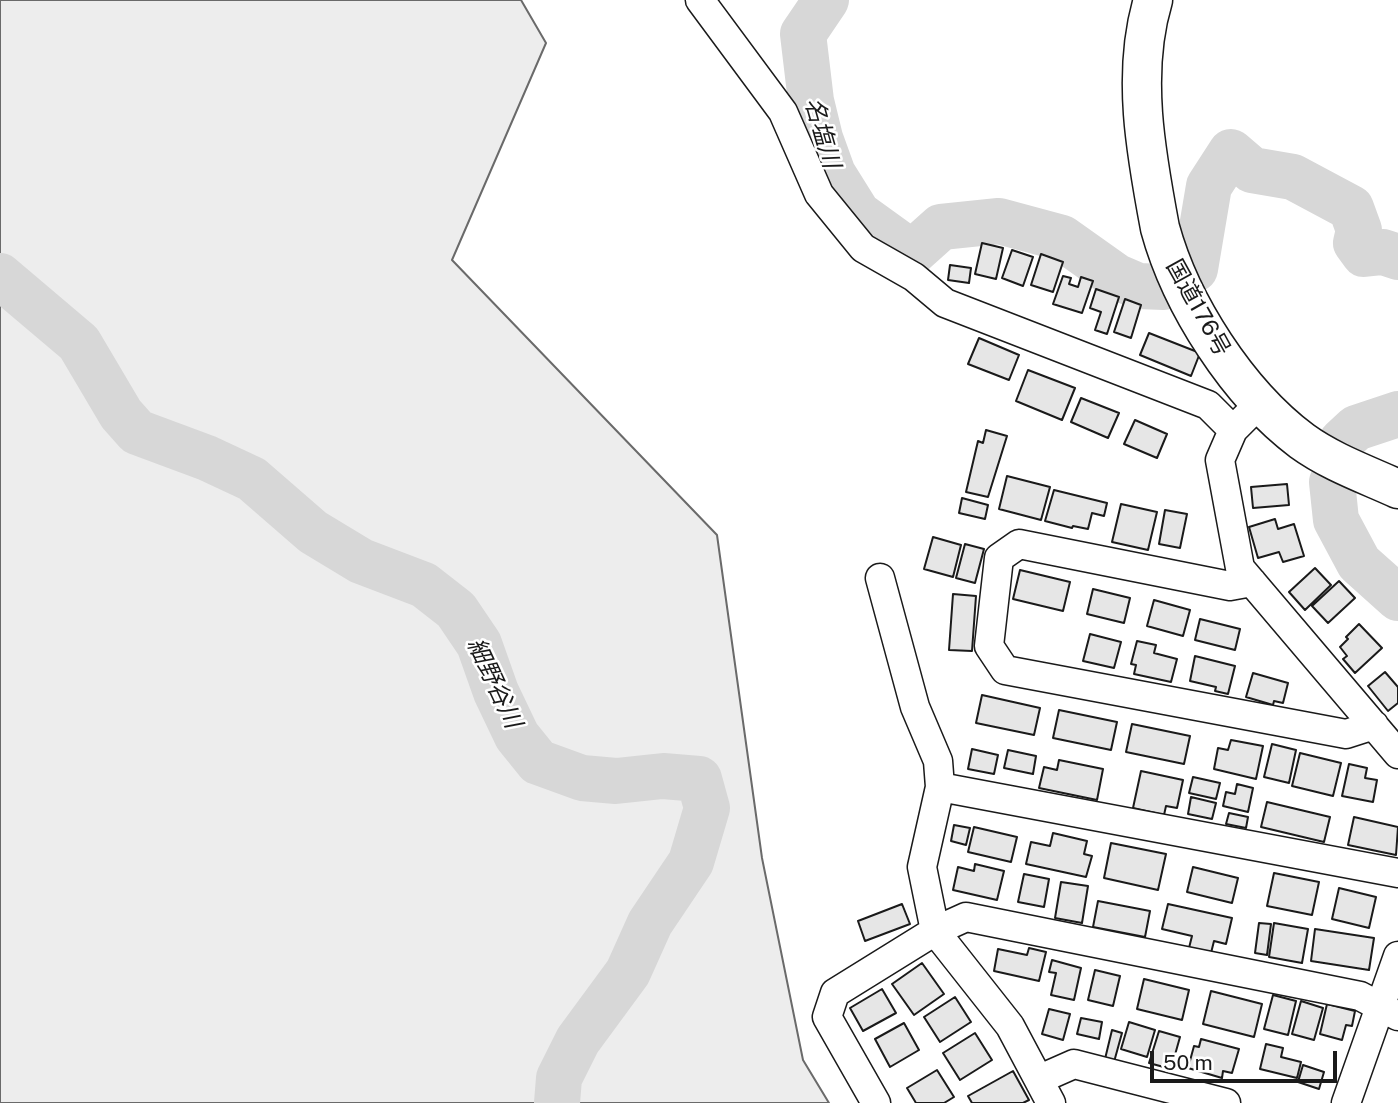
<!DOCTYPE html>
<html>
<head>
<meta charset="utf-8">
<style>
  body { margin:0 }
  #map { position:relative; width:1398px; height:1103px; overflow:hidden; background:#fff; font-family:"Public Sans",sans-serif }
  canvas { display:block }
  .scale { position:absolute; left:1150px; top:1051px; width:187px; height:32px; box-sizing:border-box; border:4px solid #1a1a1a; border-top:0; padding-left:9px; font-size:21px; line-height:24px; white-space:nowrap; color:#1a1a1a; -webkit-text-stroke:5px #fff; paint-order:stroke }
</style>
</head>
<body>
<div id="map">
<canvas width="1398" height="1103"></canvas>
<div class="scale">50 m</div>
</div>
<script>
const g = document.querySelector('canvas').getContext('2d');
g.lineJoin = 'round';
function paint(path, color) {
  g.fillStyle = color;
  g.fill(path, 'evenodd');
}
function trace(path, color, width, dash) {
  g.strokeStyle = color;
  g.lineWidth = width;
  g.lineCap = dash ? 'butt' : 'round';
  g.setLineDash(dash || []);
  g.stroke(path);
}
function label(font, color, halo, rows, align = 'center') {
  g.font = font + ' "Public Sans","Noto Sans JP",sans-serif';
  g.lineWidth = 5;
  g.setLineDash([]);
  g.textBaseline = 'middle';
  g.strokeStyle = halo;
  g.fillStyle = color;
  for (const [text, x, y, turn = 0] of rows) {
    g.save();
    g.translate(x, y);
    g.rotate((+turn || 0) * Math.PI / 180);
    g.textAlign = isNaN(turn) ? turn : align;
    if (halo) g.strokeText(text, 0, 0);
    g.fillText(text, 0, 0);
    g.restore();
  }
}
const green = new Path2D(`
  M0,0H521L546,43L452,260L717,535L762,858L803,1060L829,1103H0Z`);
paint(green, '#ededed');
trace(green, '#6a6a6a', 2);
trace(new Path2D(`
  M826,0L803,34L811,101L820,138L833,174L858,214L912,253L941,227L999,221L1062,238L1117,277L1138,286L1164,287
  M1195,269L1209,186L1231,152L1252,170L1293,177L1351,208L1359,230L1356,243L1364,254L1383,252L1398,257
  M0,276L79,343L121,414L137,432L207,458L252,479L313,532L361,561L424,585L456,610L479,644L496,692L517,736L538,762L582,778L616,781L663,776L699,779L707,808L691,862L650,923L628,972L578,1040L559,1078L557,1103
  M1342,441L1356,428L1398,414
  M1332,482L1336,520L1359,563L1398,598`), '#d7d7d7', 46);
const building = new Path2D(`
  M982,243L1003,248L996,279L975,274Z
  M1012,250L1033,257L1023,286L1002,278Z
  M1041,254L1063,262L1053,292L1031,285Z
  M950,265L971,268L969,283L948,280Z
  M1063,276L1071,278L1069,284L1078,287L1081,277L1093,281L1082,313L1053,304Z
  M1096,289L1119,297L1107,334L1095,330L1101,312L1090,308Z
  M1125,299L1141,305L1131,338L1114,332Z
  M1149,333L1200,353L1191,376L1140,355Z
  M979,338L1019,355L1009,380L968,364Z
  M1028,370L1075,388L1062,420L1016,401Z
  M1081,398L1119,413L1108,438L1071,422Z
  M1135,420L1167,434L1157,458L1124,444Z
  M986,430L1007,436L988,497L966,492L978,441L983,443Z
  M1007,476L1050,487L1041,520L999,509Z
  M1287,484L1289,505L1253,508L1251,487Z
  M1054,490L1107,503L1104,516L1092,513L1088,529L1073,526L1072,528L1045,521Z
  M962,498L988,505L985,519L959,513Z
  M1121,504L1157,512L1148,550L1112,542Z
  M1165,510L1187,514L1180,548L1159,544Z
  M1275,519L1278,529L1294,524L1304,556L1283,562L1279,552L1258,558L1249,527Z
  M933,537L961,545L953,577L924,569Z
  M965,544L984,549L975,583L956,578Z
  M1315,568L1331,585L1305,610L1289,592Z
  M1020,570L1070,582L1063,611L1013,599Z
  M1339,581L1355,598L1328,623L1312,606Z
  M1093,589L1130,598L1124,623L1087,614Z
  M953,594L976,596L972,651L949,650Z
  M1154,600L1190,610L1183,636L1147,626Z
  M1200,619L1240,629L1235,650L1195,640Z
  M1359,624L1382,648L1355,673L1343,659L1347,656L1340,647L1348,639L1346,637Z
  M1090,634L1121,642L1114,668L1083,661Z
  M1137,641L1156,645L1154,653L1177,659L1171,682L1134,674L1136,665L1131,664Z
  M1195,656L1235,666L1228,694L1215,691L1216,687L1190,681Z
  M1385,672L1398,687V703L1388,711L1368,686Z
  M1253,673L1288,683L1283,703L1274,701L1273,705L1246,697Z
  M982,695L1040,708L1034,735L976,723Z
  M1059,710L1117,722L1111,750L1053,738Z
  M1132,724L1190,736L1184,764L1126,752Z
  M1231,740L1263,746L1256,779L1214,769L1218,748L1228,750Z
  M1272,744L1296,750L1289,783L1264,777Z
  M972,749L998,755L994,774L968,769Z
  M1008,750L1036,756L1033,774L1004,768Z
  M1300,753L1341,763L1333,796L1292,786Z
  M1059,760L1103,769L1097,800L1039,788L1044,767L1057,770Z
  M1349,764L1367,768L1365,778L1377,780L1373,802L1342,796Z
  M1141,771L1183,780L1177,808L1166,806L1164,815L1133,808Z
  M1193,777L1220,783L1216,799L1189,793Z
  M1237,784L1253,788L1248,812L1223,806L1226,792L1235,794Z
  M1191,797L1216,803L1212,819L1188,814Z
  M1267,802L1330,817L1324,842L1261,827Z
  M1229,813L1248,817L1246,828L1226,824Z
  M1354,817L1398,827L1396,855L1348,845Z
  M954,825L970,828L966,845L951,841Z
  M974,827L1017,837L1011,862L968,852Z
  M1053,833L1087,841L1084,854L1092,856L1086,877L1026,864L1031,842L1050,846Z
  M1111,843L1166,854L1158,890L1104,878Z
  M975,864L1004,871L997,900L953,890L958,867L974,871Z
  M1193,867L1238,878L1232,903L1187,892Z
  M1274,873L1319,882L1312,915L1267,906Z
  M1024,874L1049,879L1044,907L1018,902Z
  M1061,882L1088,886L1082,923L1055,918Z
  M1339,888L1376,897L1369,928L1332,919Z
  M1098,901L1150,911L1145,937L1093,927Z
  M902,904L910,924L865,941L858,921Z
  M1168,904L1232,918L1226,944L1214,941L1211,953L1189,948L1192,936L1162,929Z
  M1259,923L1271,924L1267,955L1255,953Z
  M1274,923L1308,929L1302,963L1269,957Z
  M1315,929L1374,938L1369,970L1311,961Z
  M1029,948L1046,952L1039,981L994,971L998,949L1027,955Z
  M1052,960L1081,968L1074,1000L1051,995L1056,973L1049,972Z
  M922,963L944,994L914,1015L892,984Z
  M1095,970L1120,976L1113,1006L1088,1000Z
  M1144,979L1189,990L1182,1020L1137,1009Z
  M882,989L896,1013L863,1031L850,1008Z
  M1211,991L1262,1004L1254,1037L1203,1024Z
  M1273,995L1296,1001L1288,1035L1264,1029Z
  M955,997L971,1022L940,1042L924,1017Z
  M1301,1001L1323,1008L1314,1040L1292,1034Z
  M1327,1004L1355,1011L1352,1026L1346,1025L1342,1040L1320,1034Z
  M1049,1009L1070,1014L1063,1040L1042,1034Z
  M1081,1018L1102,1022L1099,1039L1077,1034Z
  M1129,1022L1155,1030L1147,1057L1121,1049Z
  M904,1023L919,1050L890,1067L875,1039Z
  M1112,1030L1122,1033L1114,1062L1105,1059Z
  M1159,1031L1180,1037L1171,1069L1149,1063Z
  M975,1033L992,1060L960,1080L943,1053Z
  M1201,1039L1239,1049L1232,1073L1223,1071L1222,1078L1188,1068L1194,1046L1199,1047Z
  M1266,1044L1283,1048L1281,1057L1301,1062L1297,1078L1260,1069Z
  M1303,1065L1324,1072L1319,1089L1298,1082Z
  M937,1070L954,1097L944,1103H916L907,1088Z
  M1013,1071L1029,1100L1023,1103H972L968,1096Z`);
paint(building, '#e6e6e6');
trace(building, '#1a1a1a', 2);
const minor = new Path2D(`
  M700,0L783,112L819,194L863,248L914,277L945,303L1208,405L1233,430
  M1247,416L1233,430L1220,460L1240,568L1398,754
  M880,578L915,707L938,761L940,787L922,867L935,931L1010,1026L1051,1103
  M1252,582L1230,586L1019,544L999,558L989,646L1005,670L1346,734L1374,725
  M940,787L1398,873
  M1040,1079L1074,1064L1226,1103
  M876,1103L827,1017L835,993L935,931L966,917L1360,996L1398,1016
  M1346,1103L1398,956`);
const highway = new Path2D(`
  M1153,0C1131,73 1146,154 1160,228C1181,305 1238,393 1302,441C1331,462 1365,474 1398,489`);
trace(minor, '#1a1a1a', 31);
trace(highway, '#1a1a1a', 41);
trace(minor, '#fff', 28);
trace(highway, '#fff', 38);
label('23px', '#1a1a1a', '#fff', [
  ["国道176号",1198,308,61]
]);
label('italic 24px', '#1a1a1a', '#fff', [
  ["名塩川",822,133,74],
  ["細野谷川",494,683,65]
]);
</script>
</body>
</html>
